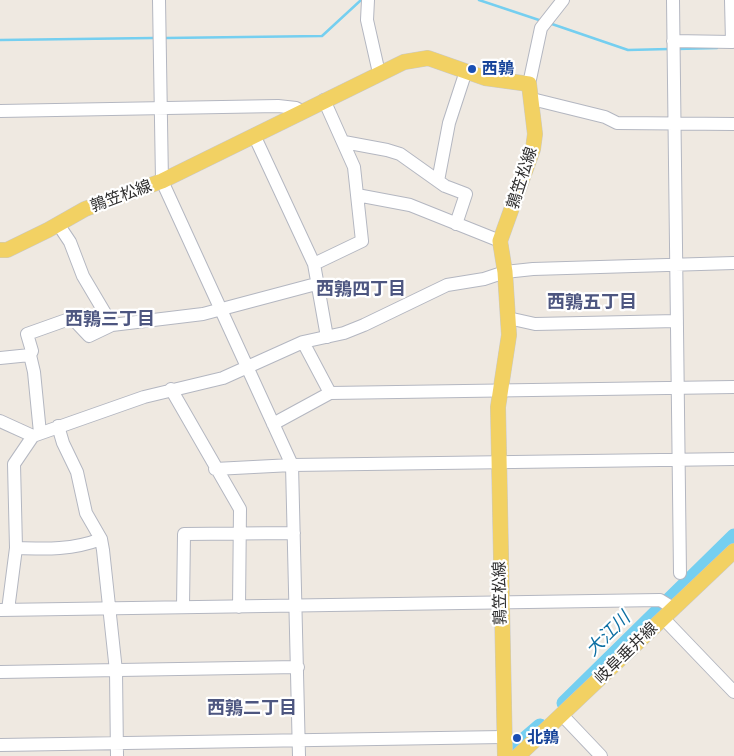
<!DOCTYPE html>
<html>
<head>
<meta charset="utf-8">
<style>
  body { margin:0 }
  canvas { display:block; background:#efe9e1 }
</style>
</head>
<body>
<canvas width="734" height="756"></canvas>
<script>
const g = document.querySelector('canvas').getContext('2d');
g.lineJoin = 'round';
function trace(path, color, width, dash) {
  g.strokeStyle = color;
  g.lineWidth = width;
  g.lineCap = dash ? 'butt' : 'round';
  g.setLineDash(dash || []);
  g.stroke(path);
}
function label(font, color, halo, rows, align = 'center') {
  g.font = font + ' "Asap Condensed","Noto Sans JP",sans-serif';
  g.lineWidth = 4.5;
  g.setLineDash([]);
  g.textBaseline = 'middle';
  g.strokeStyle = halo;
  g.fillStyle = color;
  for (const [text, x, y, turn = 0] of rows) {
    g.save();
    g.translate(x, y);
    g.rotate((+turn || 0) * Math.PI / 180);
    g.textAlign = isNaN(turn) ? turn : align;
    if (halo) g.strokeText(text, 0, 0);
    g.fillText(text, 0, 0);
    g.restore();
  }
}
trace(new Path2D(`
  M479,0L542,21
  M549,23L628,50L669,49
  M166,38L322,36L361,0
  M0,40L153,38
  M677,49L717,48`), '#75cff0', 2.5);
trace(new Path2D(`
  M564,703L734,536
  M505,756L540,726`), '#75cff0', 15);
const minor = new Path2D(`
  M159,0L162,181L292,465L299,756
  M368,0L367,20L379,73
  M673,0L680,573
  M673,41L732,42L731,0
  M529,84L541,28L563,0
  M532,99L605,117L617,123L734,124
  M0,111L278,106L296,108L302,111
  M254,135L314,264L327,337
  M344,142L387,150L400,154L445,186L466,194L456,224
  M438,181L449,123L466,71
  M357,195L410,205L500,241
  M58,224L70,242L83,276L112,325L203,314L316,284
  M314,264L362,241L354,167L324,100
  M508,318L535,324L677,321
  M303,342L330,393
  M30,355L32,351L27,334L72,318L89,336L112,325
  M0,358L30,355L34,372L40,433
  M171,389L240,509L239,607
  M0,421L33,436
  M273,424L330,393L734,387
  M58,426L63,443L77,472L86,513L101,539L103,550L116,671L117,756
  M215,469L292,465L734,459
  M16,548C46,549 73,550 101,539
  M183,607L184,534L294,533
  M0,610L660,600L673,608
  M8,610L16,548L14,464L33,436L144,397L223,378L303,342L344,333L364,325L447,285L484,279L505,272L533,269L734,263
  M663,618L734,692
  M0,672L298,667
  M562,715L601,756
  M0,745L503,737`);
const major = new Path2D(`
  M0,250H7L48,230L85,209L162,181L404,62L428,58L485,78L529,84L535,134L533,149L500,241L505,272L509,335L498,407L505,756
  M518,756L734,551`);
trace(minor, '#b4b7c1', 14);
trace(major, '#c9c9c9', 16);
trace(minor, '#fff', 12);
trace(major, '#f2d163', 15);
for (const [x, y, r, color] of [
  [472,69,5,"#1a4fb4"],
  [517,738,5,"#1a4fb4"]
]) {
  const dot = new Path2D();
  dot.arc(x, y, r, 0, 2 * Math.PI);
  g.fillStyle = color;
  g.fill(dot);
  trace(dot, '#fff', 2);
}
label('bold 16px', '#164399', '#fff', [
  ["西鶉",482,69],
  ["北鶉",527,738]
], 'left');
label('16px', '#2e2e2e', '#fff', [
  ["鶉笠松線",522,178,-72],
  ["鶉笠松線",121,196,-20],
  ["鶉笠松線",500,593,-91],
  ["岐阜垂井線",626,653,-44]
]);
label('bold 18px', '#4d5680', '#fff', [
  ["西鶉四丁目",361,289],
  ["西鶉五丁目",592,302],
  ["西鶉三丁目",110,319],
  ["西鶉二丁目",252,708]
]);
label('italic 18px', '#0d6fa3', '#fff', [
  ["大江川",608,634,-45]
]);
</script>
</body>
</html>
